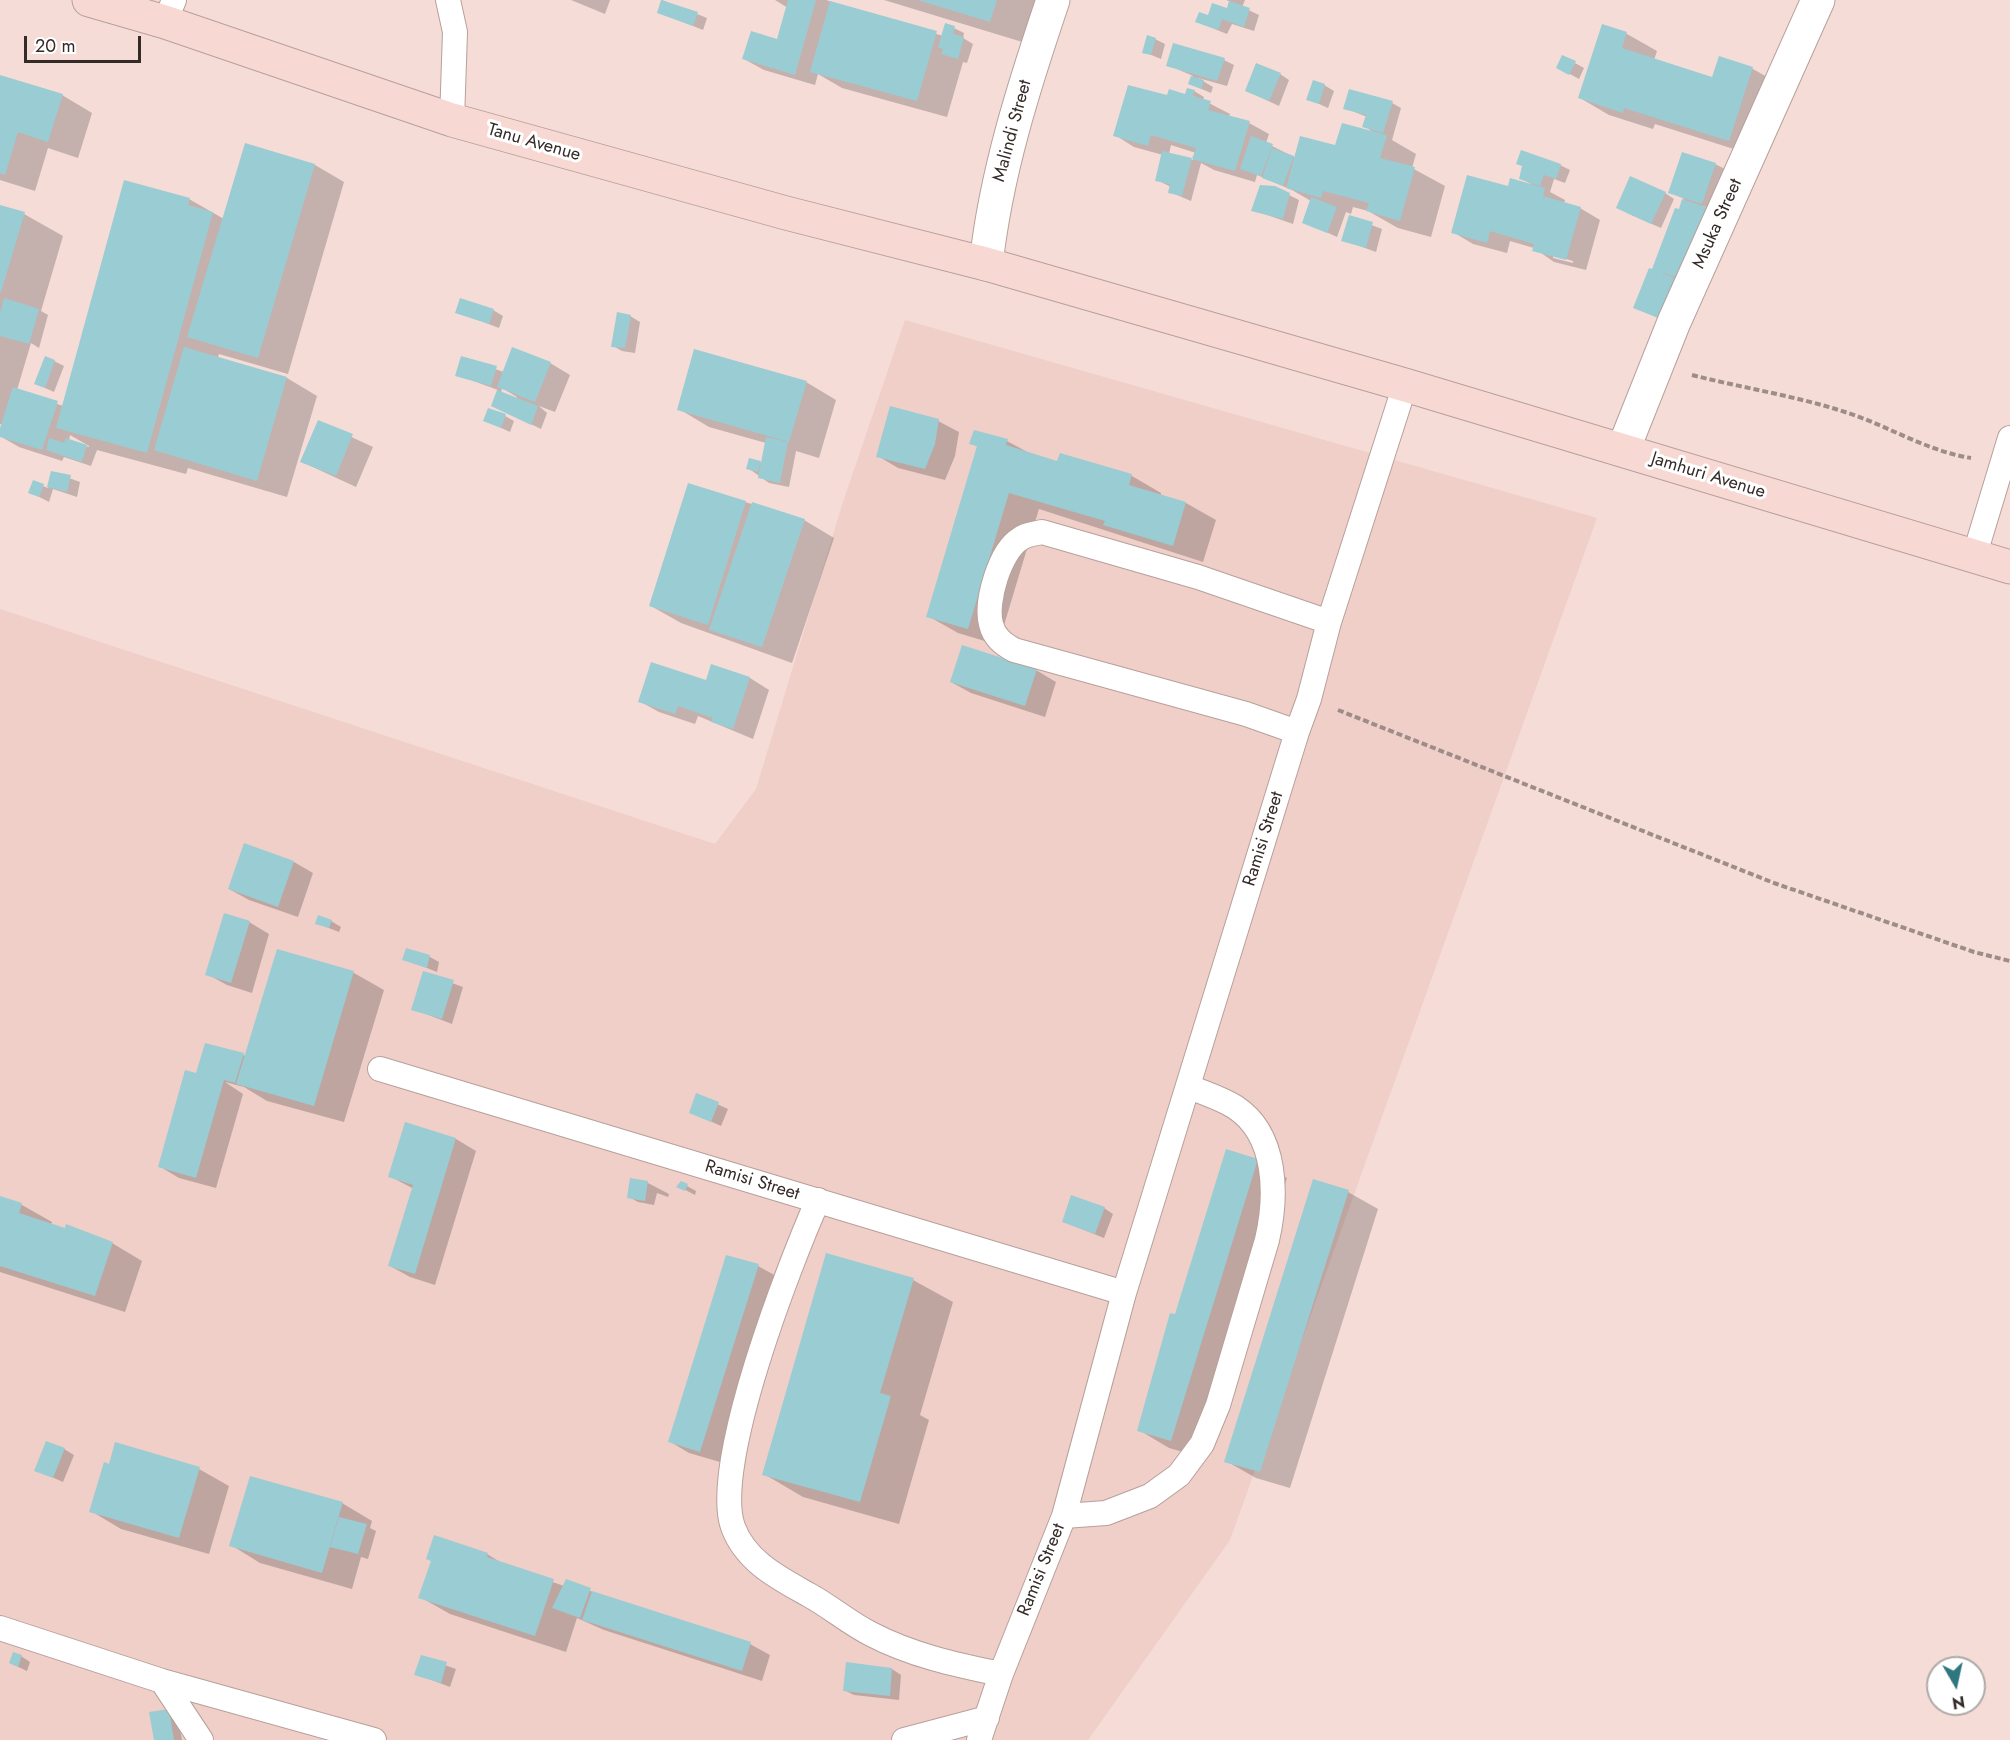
<!DOCTYPE html>
<html>
<head>
<meta charset="utf-8">
<style>
  body { margin:0 }
  #map { position:relative; width:2010px; height:1740px; overflow:hidden; background:#f5dcd7; font-family:Jost,sans-serif }
  canvas { display:block }
  .north { position:absolute; left:1926px; top:1656px; width:60px; height:60px; box-sizing:border-box; background:#fff; border:2px solid #aeaaa9; border-radius:50%; rotate:171deg; font-size:16px; font-weight:700; line-height:24px; text-align:center; color:#342b29 }
  .north::after { content:''; display:block; margin:auto; width:21px; height:27px; background:#2e777f; clip-path:polygon(50% 0,100% 100%,50% 72%,0 100%) }
  .scale { position:absolute; left:24px; top:36px; width:117px; height:27px; box-sizing:border-box; border:3px solid #342b29; border-top:0; padding-left:8px; font-size:18px; line-height:21px; white-space:nowrap; color:#342b29; -webkit-text-stroke:4px #fff; paint-order:stroke }
</style>
</head>
<body>
<div id="map">
<canvas width="2010" height="1740"></canvas>
<div class="north">N</div>
<div class="scale">20 m</div>
</div>
<script>
const g = document.querySelector('canvas').getContext('2d');
g.lineJoin = 'round';
function paint(path, color) {
  g.fillStyle = color;
  g.fill(path, 'evenodd');
}
function trace(path, color, width, dash) {
  g.strokeStyle = color;
  g.lineWidth = width;
  g.lineCap = dash ? 'butt' : 'round';
  g.setLineDash(dash || []);
  g.stroke(path);
}
function label(font, color, halo, rows, align = 'center') {
  g.font = font + ' Jost,sans-serif';
  g.lineWidth = 6;
  g.setLineDash([]);
  g.textBaseline = 'middle';
  g.strokeStyle = halo;
  g.fillStyle = color;
  for (const [text, x, y, turn = 0] of rows) {
    g.save();
    g.translate(x, y);
    g.rotate((+turn || 0) * Math.PI / 180);
    g.textAlign = isNaN(turn) ? turn : align;
    if (halo) g.strokeText(text, 0, 0);
    g.fillText(text, 0, 0);
    g.restore();
  }
}
paint(new Path2D(`
  M905,320L1597,518L1230,1540L1088,1740H0V609L715,844L756,789L843,502Z`), '#efcfc8');
paint(new Path2D(`
  M571,0H610L605,14Z
  M662,0L707,18L703,30L658,12Z
  M775,0H826L943,36L954,28L964,33L963,38L973,44L967,63L963,62L947,117L842,88L818,74L815,85L764,70L744,59L778,41L788,8Z
  M884,0H1043L1029,44Z
  M1226,0H1245L1242,7L1259,15L1254,31L1232,24L1227,34L1197,22L1228,10L1231,2Z
  M1603,26L1627,34L1657,51L1654,60L1713,79L1720,58L1753,69L1783,86L1759,157L1655,124L1653,129L1609,115L1580,98Z
  M1155,39L1165,44L1161,59L1144,52Z
  M1224,60L1234,65L1227,86L1198,78L1213,87L1211,93L1190,84L1193,76L1168,65Z
  M1575,63L1584,68L1579,79L1568,73Z
  M1280,74L1289,80L1279,106L1247,91Z
  M0,76L62,95L92,113L78,158L48,148L35,191L0,180Z
  M1324,85L1334,91L1328,108L1308,99Z
  M1194,91L1204,97L1203,100L1230,114L1229,117L1249,123L1269,134L1266,143L1296,158L1336,147L1373,132L1364,126L1367,117L1345,108L1392,103L1401,108L1392,140L1416,154L1412,168L1445,186L1431,237L1398,228L1368,211L1353,207L1351,214L1346,212L1337,237L1304,222L1311,201L1292,190L1257,175L1255,182L1214,170L1201,163L1191,201L1170,192L1171,187L1157,180L1163,155L1134,147L1115,135L1168,97H1195L1187,92ZM1171,145L1196,153L1193,160L1169,154Z
  M1715,164L1725,169L1712,208L1701,206L1670,323L1635,308L1662,273L1654,268L1684,199L1670,192Z
  M315,165L344,182L288,374L219,354L218,358L287,378L317,396L287,497L188,468L186,474L97,450L91,466L64,457L62,461L19,447L0,436L3,425L0,424V207L24,214L63,236L41,311L48,315L39,348L31,343L17,390L63,406L189,199L224,219ZM70,435L89,446V447L69,441Z
  M1560,165L1570,170L1565,183L1554,179L1550,192L1565,200L1564,204L1580,208L1600,220L1586,270L1554,262L1534,248L1510,241L1507,253L1473,244L1453,232L1509,188L1531,184L1520,178ZM1553,255L1573,261V263L1553,258Z
  M1665,193L1674,199L1661,228L1627,213Z
  M1289,195L1299,200L1293,224L1253,210Z
  M1350,217L1382,229L1376,252L1343,240Z
  M493,310L503,316L499,328L457,312Z
  M630,316L640,322L635,353L622,351L613,346Z
  M462,358L504,372L550,363L570,375L555,412L539,406L547,413L541,429L493,406L498,390L457,375ZM502,388L517,397L516,399L501,393Z
  M54,361L64,366L54,392L36,384Z
  M806,382L836,400L819,458L796,451L789,487L769,483L748,468L750,460L762,463L766,443L709,427L679,409Z
  M505,416L514,421L510,432L484,420Z
  M938,421L959,432L955,456L945,480L898,468L878,456Z
  M319,422L373,447L356,487L302,462Z
  M1007,441L1031,454L1059,463L1061,455L1132,476L1161,493V496L1186,503L1216,520L1203,562L1039,509L998,645L958,633L928,616L978,447L971,443Z
  M52,472L80,482L77,497L53,489L49,502L30,492L43,486L48,488Z
  M689,485L804,520L834,538L792,663L681,623L651,606Z
  M1036,670L1056,682L1045,717L971,693L951,682Z
  M750,678L769,690L753,739L698,716L695,724L659,712L639,701L707,682Z
  M294,862L313,873L298,917L249,900L229,889Z
  M331,921L341,927L339,932L316,923Z
  M249,922L269,934L252,993L227,985L207,974Z
  M278,951L354,973L384,990L344,1122L267,1101L244,1087L225,1082L243,1094L216,1188L179,1178L159,1166L206,1078L243,1055L246,1056Z
  M430,957L439,962L437,972L404,959Z
  M424,973L463,987L452,1024L413,1009Z
  M697,1095L728,1109L721,1126L690,1112Z
  M406,1124L456,1139L476,1151L435,1285L410,1277L390,1266L414,1189L389,1176Z
  M1257,1161L1287,1178L1201,1457L1169,1448L1139,1430L1176,1316Z
  M632,1180L648,1183L669,1194L668,1197L657,1193L654,1205L638,1202L629,1197Z
  M678,1186H687L696,1191L695,1195Z
  M1348,1192L1378,1209L1290,1488L1256,1478L1226,1461Z
  M0,1198L22,1205L52,1222L51,1225L112,1243L142,1261L125,1312L0,1272Z
  M1104,1208L1113,1214L1104,1238L1064,1222Z
  M758,1266L778,1277L720,1462L689,1453L669,1441Z
  M913,1280L953,1302L920,1415L929,1420L899,1524L803,1497L764,1474Z
  M64,1449L74,1455L63,1482L36,1470Z
  M199,1469L229,1486L209,1554L121,1529L91,1511Z
  M342,1503L372,1521L370,1528L376,1531L368,1559L361,1557L352,1589L260,1563L231,1545Z
  M487,1554L505,1565L564,1586L567,1581L600,1595L750,1644L770,1655L762,1681L604,1630L577,1618L566,1652L450,1614L420,1597Z
  M21,1656L30,1662L27,1671L10,1663Z
  M422,1657L456,1669L450,1687L416,1674Z
  M892,1669L901,1675L899,1700L854,1695L844,1690Z
  M168,1711L178,1716L182,1740H155Z`), '#0003');
paint(new Path2D(`
  M661,0L698,12L693,26L657,13Z
  M788,0H816L795,75L742,59L751,31L777,39Z
  M918,0H997L990,22Z
  M830,1L937,31L917,101L810,72Z
  M1229,1L1250,8L1244,27L1222,19L1218,30L1195,22L1199,12L1208,15L1212,3L1227,8Z
  M945,23L955,26L953,34L964,37L958,59L941,54L943,49L938,47Z
  M1602,24L1627,32L1622,48L1712,77L1719,56L1753,67L1729,141L1624,108L1623,113L1578,98Z
  M1147,35L1156,38L1151,55L1142,53Z
  M1173,43L1225,58L1217,81L1166,66Z
  M1562,55L1576,61L1569,75L1556,68Z
  M1256,63L1281,73L1269,101L1245,91Z
  M0,75L63,94L48,142L18,132L5,175L0,173Z
  M1191,76L1204,80L1201,89L1188,84Z
  M1313,80L1325,84L1319,104L1306,100Z
  M1128,85L1167,95L1169,89L1185,94L1187,88L1195,90L1193,96L1211,101L1208,110L1250,121L1235,171L1192,159L1196,148L1151,135L1148,146L1113,136Z
  M1349,89L1393,101L1383,133L1362,127L1366,115L1343,109Z
  M1342,123L1387,135L1380,158L1415,167L1400,221L1366,211L1369,203L1323,191L1321,198L1286,188L1300,136L1335,145Z
  M1251,136L1273,144L1261,176L1240,169Z
  M245,143L315,164L258,358L187,337Z
  M1272,148L1294,156L1283,186L1262,178Z
  M1521,150L1561,164L1556,179L1544,175L1540,186L1519,179L1522,166L1516,164Z
  M1162,151L1192,158L1182,196L1168,193L1170,184L1155,181Z
  M1682,152L1716,163L1702,204L1668,193Z
  M1467,175L1508,186L1510,178L1545,188L1543,196L1581,207L1566,260L1532,251L1534,244L1490,231L1487,243L1451,233Z
  M1630,176L1666,192L1651,224L1616,208Z
  M124,180L190,198L188,205L213,212L147,453L56,428Z
  M1260,185L1275,186L1290,193L1283,219L1251,211Z
  M1311,197L1337,207L1327,233L1302,223Z
  M1682,199L1708,208L1681,279L1658,271L1676,279L1661,319L1633,308L1649,268L1652,269L1675,208L1679,209Z
  M0,205L25,212L1,292H0Z
  M1349,215L1373,222L1366,248L1341,241Z
  M4,298L39,309L29,344L0,336V313Z
  M460,298L494,309L489,324L455,313Z
  M617,312L631,315L625,348L611,347Z
  M184,347L287,377L257,481L154,450Z
  M512,347L551,362L535,402L497,387Z
  M694,349L807,381L789,442L677,410Z
  M45,356L55,360L45,388L34,384Z
  M461,356L497,366L491,386L455,376Z
  M13,387L58,401L42,450L0,437V428Z
  M497,390L538,406L531,425L491,406Z
  M890,406L939,419L935,444L925,469L876,457Z
  M488,408L506,414L501,428L483,421Z
  M318,420L353,434L336,476L300,462Z
  M974,430L1008,439L1006,445L1057,461L1060,453L1132,474L1129,485L1186,502L1173,546L1103,525L1105,521L1009,493L968,629L926,617L977,446L969,444Z
  M766,437L788,442L780,483L758,478Z
  M49,438L64,443L66,438L87,445L82,462L46,450Z
  M749,458L761,461L758,472L746,469Z
  M51,471L71,475L67,492L47,487Z
  M33,480L44,484L39,497L28,493Z
  M688,483L746,501L708,625L649,606Z
  M752,502L805,519L762,647L709,630Z
  M962,645L1037,669L1025,706L950,682Z
  M651,662L706,680L711,664L750,677L733,729L711,722L713,718L678,706L675,714L638,702Z
  M244,843L294,861L278,907L228,889Z
  M224,913L250,921L231,983L205,975Z
  M318,915L332,920L329,928L315,924Z
  M406,948L430,955L427,968L402,960Z
  M277,949L354,971L314,1106L236,1084Z
  M423,971L454,980L442,1019L411,1010Z
  M205,1043L244,1053L235,1083L224,1080L196,1178L158,1167L185,1070L196,1073Z
  M696,1093L719,1102L711,1122L689,1113Z
  M405,1122L456,1138L415,1274L388,1266L413,1185L388,1177Z
  M1226,1149L1258,1159L1171,1441L1137,1431L1170,1313L1175,1314Z
  M630,1178L648,1181L645,1201L627,1198Z
  M1313,1179L1349,1190L1260,1472L1224,1462Z
  M681,1181L688,1184L685,1191L676,1187Z
  M1071,1195L1105,1207L1095,1234L1062,1222Z
  M0,1196L22,1203L19,1213L65,1228L66,1224L113,1242L95,1296L0,1266Z
  M826,1253L914,1278L880,1393L891,1396L860,1502L762,1475Z
  M726,1255L759,1264L700,1452L668,1442Z
  M46,1441L65,1448L53,1478L34,1471Z
  M115,1442L200,1467L179,1538L89,1512L104,1462L109,1464Z
  M250,1476L343,1502L322,1573L229,1546Z
  M339,1517L367,1524L358,1554L330,1547Z
  M434,1535L488,1553L487,1557L554,1579L535,1636L418,1598L431,1561L426,1559Z
  M566,1579L591,1588L580,1618L552,1608Z
  M592,1591L751,1642L742,1671L582,1620Z
  M13,1652L22,1655L18,1667L9,1663Z
  M421,1655L447,1662L441,1683L414,1675Z
  M846,1662L892,1668L890,1696L843,1691Z
  M169,1709L174,1740H154L149,1712Z`), '#9accd3');
const lane = new Path2D(`
  M448,0L455,32L452,120
  M165,22L174,0
  M1974,557L2010,438
  M1297,732L1246,714L1014,650C1003,644 994,637 991,624C985,602 1000,551 1020,539C1026,534 1034,534 1042,532L1198,577L1329,622
  M380,1069L1124,1293
  M818,1200C790,1263 711,1465 733,1527C746,1562 779,1578 809,1595C831,1607 849,1623 871,1634C911,1655 956,1665 1001,1674
  M1064,1516L1106,1513L1150,1496L1179,1475L1202,1444L1218,1405L1267,1240C1277,1197 1278,1135 1235,1107C1221,1098 1203,1093 1188,1086
  M0,1628L162,1681L374,1740
  M162,1681L201,1740
  M904,1740L987,1718
  M979,1740L1001,1674L1064,1516L1124,1293L1297,732L1309,699L1329,622L1405,385`);
const street = new Path2D(`
  M986,264C996,173 1024,86 1053,0
  M1623,450L1674,322L1818,0`);
const secondary = new Path2D(`
  M89,0L165,22L452,120L786,213L986,264L1405,385L2010,567`);
trace(lane, '#b7a09b', 26);
trace(street, '#b7a09b', 35);
trace(secondary, '#b7a09b', 35);
trace(new Path2D(`
  M1692,375C1743,388 1796,396 1845,412C1889,426 1926,451 1971,458
  M1338,710L1774,883L1974,952L2010,961`), '#9d8c88', 4, [6, 3]);
trace(lane, '#fff', 24);
trace(street, '#fff', 33);
trace(secondary, '#f8d8d2', 33);
label('18px', '#342b29', '#fff', [
  ["Malindi Street",1013,131,-75],
  ["Tanu Avenue",534,143,16],
  ["Msuka Street",1718,224,-66],
  ["Jamhuri Avenue",1708,476,17],
  ["Ramisi Street",1264,839,-73],
  ["Ramisi Street",752,1181,17],
  ["Ramisi Street",1042,1570,-68]
]);
</script>
</body>
</html>
